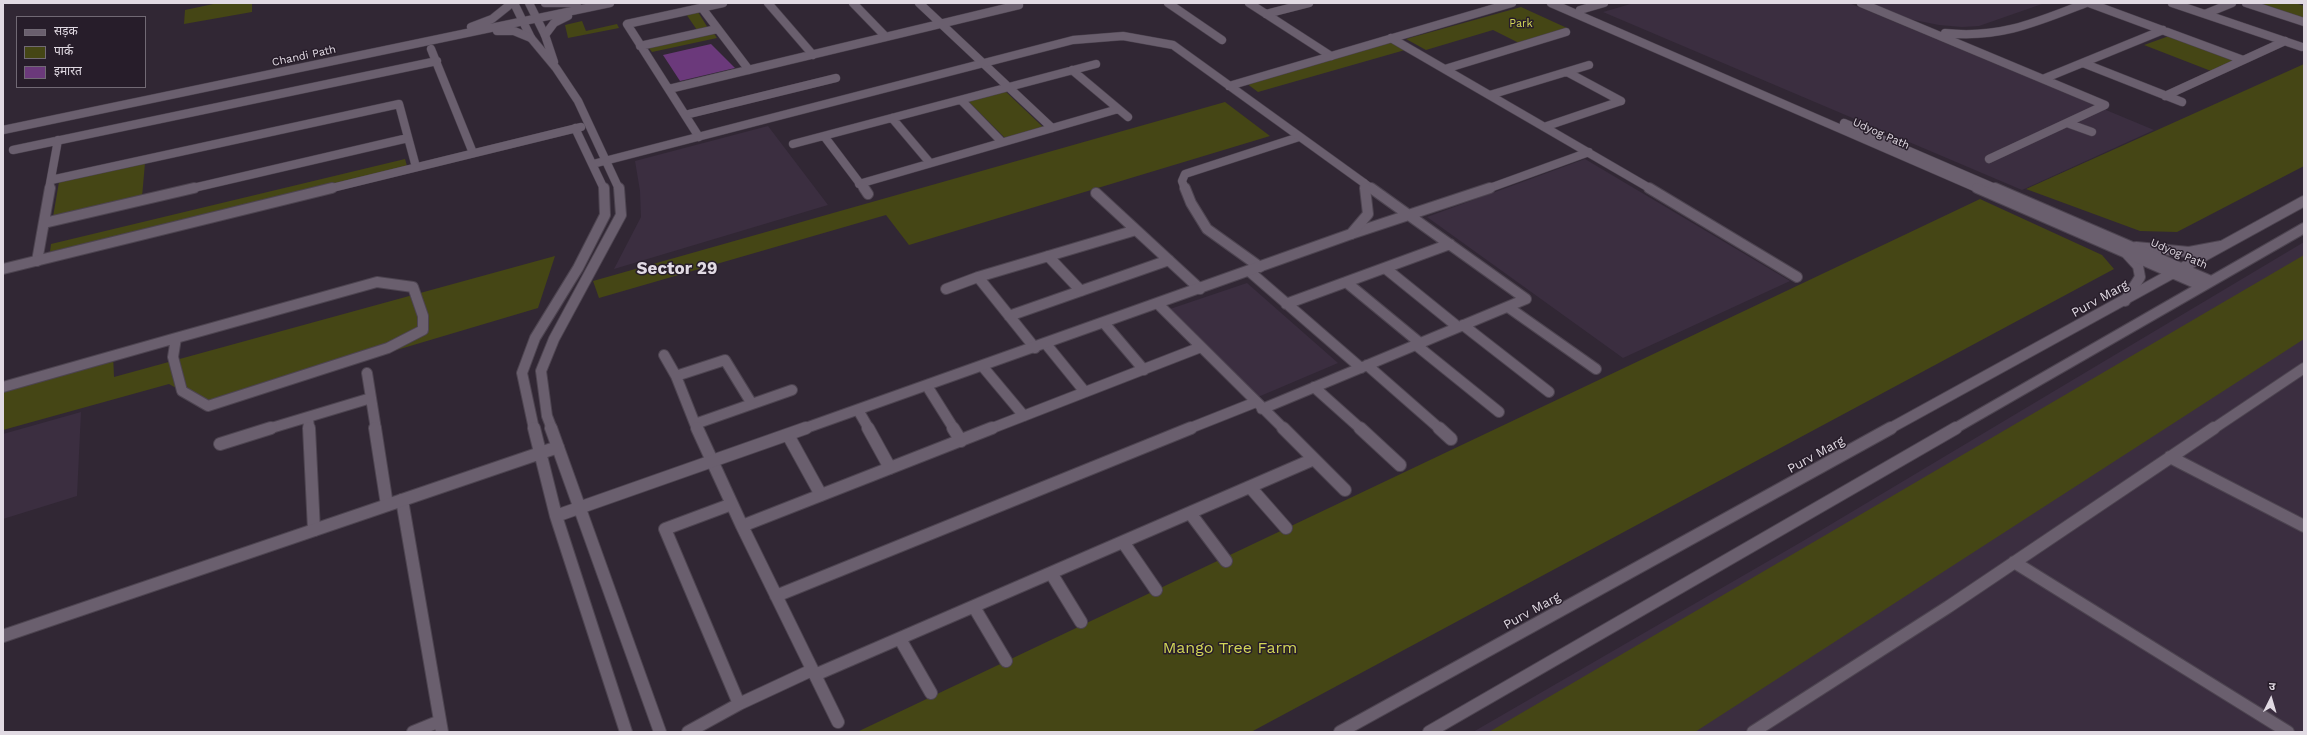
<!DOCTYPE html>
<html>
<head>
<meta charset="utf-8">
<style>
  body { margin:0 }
  #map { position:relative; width:2307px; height:735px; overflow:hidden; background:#312734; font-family:"Work Sans","Noto Sans Devanagari",sans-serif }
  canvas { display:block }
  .frame { position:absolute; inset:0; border:4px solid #e1dae3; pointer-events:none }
  .legend { position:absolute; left:16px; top:16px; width:130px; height:72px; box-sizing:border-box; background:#271d2a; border:1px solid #716974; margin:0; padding:5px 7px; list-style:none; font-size:12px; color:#e1dae3 }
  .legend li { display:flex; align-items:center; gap:8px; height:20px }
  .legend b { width:20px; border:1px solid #716974 }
  .north { position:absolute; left:2251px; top:679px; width:40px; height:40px; -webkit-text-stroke:3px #271d2a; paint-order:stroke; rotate:5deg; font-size:11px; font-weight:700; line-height:16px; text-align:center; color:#e1dae3 }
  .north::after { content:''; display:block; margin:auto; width:14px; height:18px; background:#e1dae3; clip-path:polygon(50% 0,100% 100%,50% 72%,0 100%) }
</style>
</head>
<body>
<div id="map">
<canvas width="2307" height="735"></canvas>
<div class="frame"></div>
<ul class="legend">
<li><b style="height:5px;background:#6a5f6e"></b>सड़क</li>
<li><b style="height:11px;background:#454615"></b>पार्क</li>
<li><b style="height:11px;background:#6b397b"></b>इमारत</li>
</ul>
<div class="north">उ</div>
</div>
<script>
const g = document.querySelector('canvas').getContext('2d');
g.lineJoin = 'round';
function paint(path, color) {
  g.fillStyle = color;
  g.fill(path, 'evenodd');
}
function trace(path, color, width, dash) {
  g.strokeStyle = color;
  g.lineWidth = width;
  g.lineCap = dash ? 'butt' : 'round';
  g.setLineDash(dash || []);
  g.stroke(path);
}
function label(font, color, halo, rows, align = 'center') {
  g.font = font + ' "Work Sans",sans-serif';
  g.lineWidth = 3;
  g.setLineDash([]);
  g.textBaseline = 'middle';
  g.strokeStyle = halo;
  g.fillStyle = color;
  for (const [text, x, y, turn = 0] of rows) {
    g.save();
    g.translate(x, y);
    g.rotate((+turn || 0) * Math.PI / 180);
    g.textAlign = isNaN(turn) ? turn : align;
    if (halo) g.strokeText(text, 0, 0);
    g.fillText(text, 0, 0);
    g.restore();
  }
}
paint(new Path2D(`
  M1634,3H1849L2154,130L2022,190L1603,12Z
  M1870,3H2040L2042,4L1979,26L1962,27L1939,25L1909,19Z
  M768,126L828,205L614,269L641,217L640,191L635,161Z
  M1585,159L1790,281L1623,358L1427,217Z
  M2304,242V732H1473L1803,541Z
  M1247,283L1338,363L1258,397L1170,309Z
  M81,412L77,496L3,519V434Z`), '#3b2e40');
paint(new Path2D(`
  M218,3H252V12L184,24L185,10Z
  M2254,3H2295L2304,6V20Z
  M1521,7L1567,28L1519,43L1493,30L1426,50L1406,39Z
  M698,12L708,28L697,30L686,14Z
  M582,21L586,31L617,24L619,28L568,38L565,25Z
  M713,32L717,38L652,52L648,47Z
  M2169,36L2236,60L2211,71L2144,45Z
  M1391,42L1405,50L1258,92L1246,83Z
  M2304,64V166L2177,232L2140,231L2026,189Z
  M1004,90L1043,127L1005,138L967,100Z
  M1225,102L1270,136L909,245L886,215L599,298L593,281Z
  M405,159L407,166L50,252L51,244Z
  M145,163L142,197L53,217L59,182Z
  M1980,199L2102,255L2114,269L1251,732H857Z
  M2304,255V339L1695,732H1489Z
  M555,256L538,308L208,406L169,384L3,430V383L113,354L114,377Z`), '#454615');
paint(new Path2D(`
  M711,44L735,68L680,81L663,55Z`), '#6b397b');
const minorFar2 = new Path2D(`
  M768,3L813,55
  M853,3L886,37
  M919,3L1052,128
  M1168,3L1222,40
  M1249,3L1331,56
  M1861,3L2105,105L1989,159
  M2089,3L2243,60
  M2172,3L2302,47
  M2246,3L2304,22
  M702,8L749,70
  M1580,10L1604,3
  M1266,14L1309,3
  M2205,14L2232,3
  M1945,33C1999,39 2037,22 2086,3
  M1391,38L1651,189
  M640,46L717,29
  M431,49L473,153
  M2083,63L2182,102
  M1445,69L1566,32
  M1072,70L1128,117
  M1567,72L1621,101
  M2043,79L2163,30
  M669,89L1019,5
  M1490,95L1589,65
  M2165,96L2285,41
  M961,100L1002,142
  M685,115L836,78
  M892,118L930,163
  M2067,123L2092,132
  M1544,127L1621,101
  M824,136L864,189
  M699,137L627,24L723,3
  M793,144L1096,64
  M13,150L437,61
  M51,180L399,104L416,167
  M1364,183L1372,189
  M859,184L1118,109
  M49,189L58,140
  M189,189L408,138
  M1185,189L1182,181L1185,174L1299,137
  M1487,189L1589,152`);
const minorFar1 = new Path2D(`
  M864,188L868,194
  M1185,188L1191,203L1207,229L1260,267
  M1371,188L1526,299
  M1649,188L1797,277
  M1096,193L1200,289
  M44,223L194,188
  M1351,234L1490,188
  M1048,256L1081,291
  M37,261L50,188
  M1385,268L1458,327
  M1249,271L1361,368
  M978,277L1035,348
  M377,282L413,287L423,316V330L388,348L208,406L182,391L173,357L176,338Z
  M1346,282L1420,343
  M946,289L978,277L1136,230
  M1158,304L1284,429
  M1286,304L1450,244
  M1508,307L1596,369
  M1009,316L1169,260
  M1104,323L1144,370
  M1463,325L1549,392
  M1046,344L1085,392
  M1416,345L1499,412
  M664,355L676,376L697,429
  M1367,365L1440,429
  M983,367L1024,416
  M367,373L376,429
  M676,376L725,360L752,404
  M927,386L954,429
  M3,387L176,338
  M1314,387L1361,429
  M1262,409L1526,299
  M858,410L869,429
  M308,417L309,429
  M695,424L792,390
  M268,429L371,398
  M990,429L1201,347
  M1188,429L1256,402
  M2213,429L2304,368`);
const minor = new Path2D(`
  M309,428L314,530
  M375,428L387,505
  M697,428L742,526L838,722
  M868,428L890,468
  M953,428L961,441
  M1283,428L1345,490
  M1360,428L1400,465
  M1439,428L1451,439
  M788,435L821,495
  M220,444L271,428
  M2170,457L2304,526
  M1250,487L1286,528
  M402,500L442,732
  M732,504L665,529L739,704L812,670
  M1190,513L1226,561
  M742,526L992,428
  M1123,542L1156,590
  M2014,562L2288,732
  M1051,573L1081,622
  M776,596L1191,428
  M974,607L1006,661
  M900,639L931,693
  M815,675L1314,459
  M413,732L440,721
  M688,732L739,704
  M1753,732L1948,607L2214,428`);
const tertiaryFar2 = new Path2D(`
  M514,3L531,38L556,68L578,101L619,189
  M529,3L545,35L554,62
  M1229,86L1512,3
  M575,128L604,189
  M593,164L1073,40L1123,36L1173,45L1364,183L1365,189
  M328,189L581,127`);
const tertiaryFar1 = new Path2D(`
  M2136,247L2189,252L2221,246
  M3,269L332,188
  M2125,301L2140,277L2138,266L2127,254
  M534,429L522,373L535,338L578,268L605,215L604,188
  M552,429L547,416L541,371L554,339L621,215L619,188
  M803,429L1351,234L1368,214L1365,188`);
const tertiary = new Path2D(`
  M534,428L556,516L626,732
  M551,428L660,732
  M556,516L806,428
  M3,636L558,447`);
const secondaryFar2 = new Path2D(`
  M545,3H577
  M1551,3L1979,189
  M471,27L492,19L512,3
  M497,31H514L531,38
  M545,35L554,23L568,16
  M1844,123L1997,189
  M3,130L610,3`);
const secondaryFar1 = new Path2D(`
  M1977,188L2202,286
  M1995,188L2211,281
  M1889,429L2304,201
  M1954,429L2304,228`);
const secondary = new Path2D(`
  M1340,732L1891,428
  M1429,732L1956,428`);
trace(minorFar2, '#4d4450', 9);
trace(minorFar1, '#4d4450', 12);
trace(minor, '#4d4450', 14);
trace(tertiaryFar2, '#4d4450', 9);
trace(tertiaryFar1, '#4d4450', 12);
trace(tertiary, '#4d4450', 14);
trace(secondaryFar2, '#4d4450', 9);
trace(secondaryFar1, '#4d4450', 12);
trace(secondary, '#4d4450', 14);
trace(minorFar2, '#6a5f6e', 8);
trace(minorFar1, '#6a5f6e', 10);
trace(minor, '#6a5f6e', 12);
trace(tertiaryFar2, '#6a5f6e', 8);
trace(tertiaryFar1, '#6a5f6e', 10);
trace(tertiary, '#6a5f6e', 12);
trace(secondaryFar2, '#6a5f6e', 8);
trace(secondaryFar1, '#6a5f6e', 10);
trace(secondary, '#6a5f6e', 12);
label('11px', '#d2d657', '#271d2a', [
  ["Park",1521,24]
]);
label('11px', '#e1dae3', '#271d2a', [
  ["Chandi Path",304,56,-12],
  ["Udyog Path",1881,134,24],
  ["Udyog Path",2179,254,23]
]);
label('13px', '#e1dae3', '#271d2a', [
  ["Purv Marg",2100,299,-29],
  ["Purv Marg",1816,455,-29],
  ["Purv Marg",1532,611,-29]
]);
label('16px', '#d2d657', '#271d2a', [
  ["Mango Tree Farm",1230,648]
]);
label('bold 17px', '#e1dae3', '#271d2a', [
  ["Sector 29",677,269]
]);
</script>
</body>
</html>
